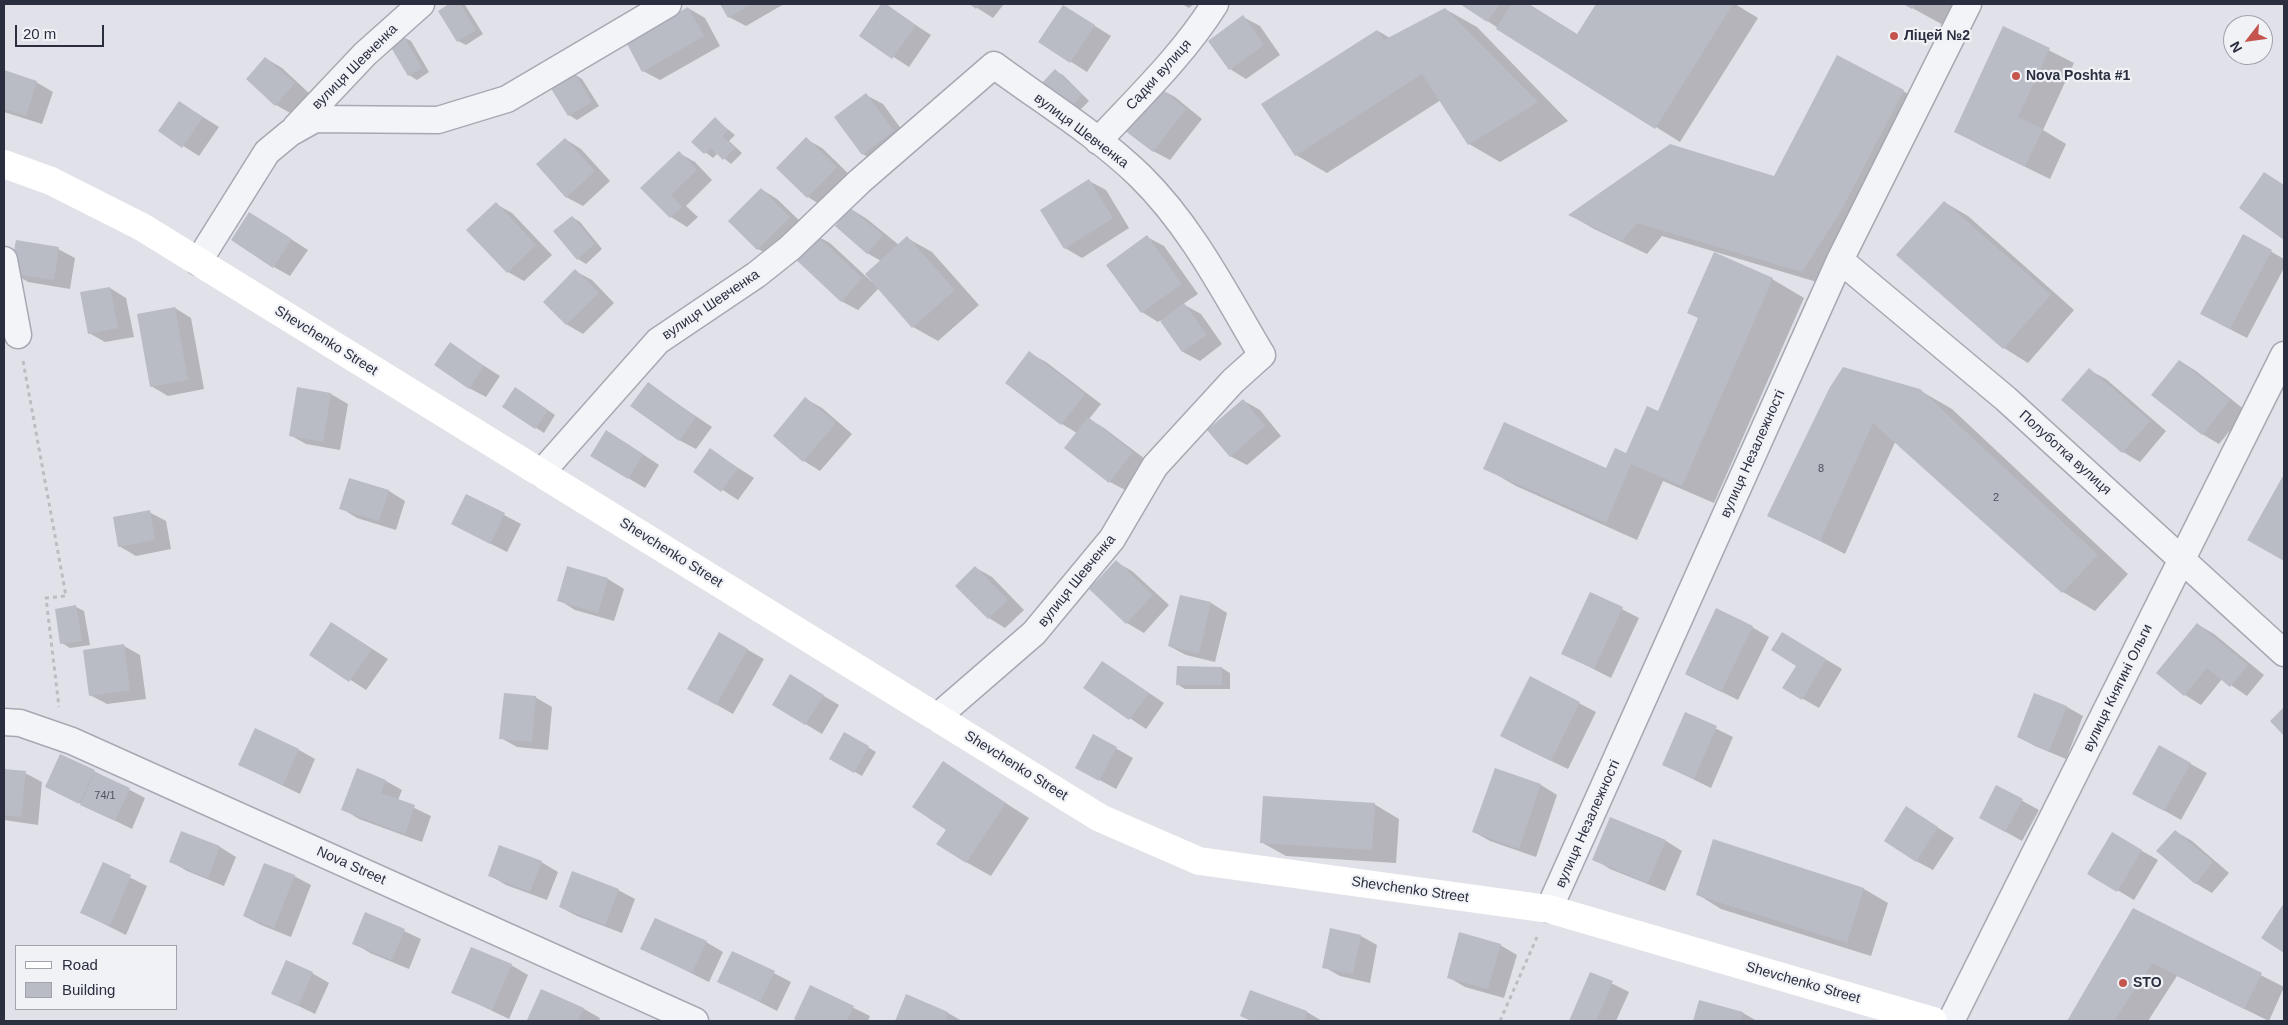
<!DOCTYPE html>
<html>
<head>
<meta charset="utf-8">
<style>
  body { margin:0 }
  #map { position:relative; width:2288px; height:1025px; overflow:hidden; background:#e1e2e9; font-family:Arial,sans-serif }
  canvas { display:block }
  .frame { position:absolute; inset:0; border:5px solid #2a2e3f; pointer-events:none }
  .legend { position:absolute; left:15px; top:945px; width:162px; height:65px; box-sizing:border-box; background:#f0f2f6; border:1px solid #a1a4ad; margin:0; padding:6px 9px; list-style:none; font-size:15px; color:#2a2e3f }
  .legend li { display:flex; align-items:center; gap:10px; height:25px }
  .legend b { width:25px; border:1px solid #a1a4ad }
  .north { position:absolute; left:2223px; top:15px; width:50px; height:50px; box-sizing:border-box; background:#f0f2f6; border:1px solid #a1a4ad; border-radius:50%; rotate:240deg; font-size:14px; font-weight:700; line-height:20px; text-align:center; color:#2a2e3f }
  .north::after { content:''; display:block; margin:auto; width:18px; height:22px; background:#c5544e; clip-path:polygon(50% 0,100% 100%,50% 72%,0 100%) }
  .scale { position:absolute; left:15px; top:25px; width:89px; height:22px; box-sizing:border-box; border:2px solid #2a2e3f; border-top:0; padding-left:6px; font-size:15px; line-height:18px; white-space:nowrap; color:#2a2e3f; -webkit-text-stroke:4px #f0f2f6; paint-order:stroke }
</style>
</head>
<body>
<div id="map">
<canvas width="2288" height="1025"></canvas>
<div class="frame"></div>
<ul class="legend">
<li><b style="height:6px;background:#fff"></b>Road</li>
<li><b style="height:14px;background:#b9bbc5"></b>Building</li>
</ul>
<div class="north">N</div>
<div class="scale">20 m</div>
</div>
<script>
const g = document.querySelector('canvas').getContext('2d');
g.lineJoin = 'round';
function paint(path, color) {
  g.fillStyle = color;
  g.fill(path, 'evenodd');
}
function trace(path, color, width, dash) {
  g.strokeStyle = color;
  g.lineWidth = width;
  g.lineCap = dash ? 'butt' : 'round';
  g.setLineDash(dash || []);
  g.stroke(path);
}
function label(font, color, halo, rows, align = 'center') {
  g.font = font + ' Arial,sans-serif';
  g.lineWidth = 4.5;
  g.setLineDash([]);
  g.textBaseline = 'middle';
  g.strokeStyle = halo;
  g.fillStyle = color;
  for (const [text, x, y, turn = 0] of rows) {
    g.save();
    g.translate(x, y);
    g.rotate((+turn || 0) * Math.PI / 180);
    g.textAlign = isNaN(turn) ? turn : align;
    if (halo) g.strokeText(text, 0, 0);
    g.fillText(text, 0, 0);
    g.restore();
  }
}
paint(new Path2D(`
  M452,4L465,5L483,34L466,45L458,41L439,12Z
  M721,4H784L746,26L729,17Z
  M883,4L931,35L909,67L861,36Z
  M971,4H1004L993,18Z
  M1182,4H1194L1189,8Z
  M1462,4H1528L1578,35L1598,4H1735L1758,18L1680,142L1498,28Z
  M1905,4H1957L1945,26Z
  M688,8L705,18L720,46L660,80L643,71Z
  M1445,9L1477,27L1568,121L1500,162L1469,144L1441,100L1327,173L1296,155L1378,31L1390,38Z
  M1079,16L1111,36L1087,72L1040,42Z
  M1243,17L1260,26L1280,55L1246,79L1230,69Z
  M2003,27L2074,63L2043,130L2066,144L2050,179L1980,145L1955,131Z
  M403,37L411,41L429,72L417,80L409,75Z
  M265,58L282,68L310,94L292,114L276,105Z
  M1055,71L1063,75L1089,101L1077,113Z
  M4,72L36,82L53,92L42,124L4,112Z
  M574,74L582,79L599,106L577,120L569,115Z
  M1158,88L1175,97L1202,119L1170,160L1153,151Z
  M1903,91L1927,105L1827,285L1662,236L1647,254L1594,229L1570,215L1774,177Z
  M866,95L883,104L910,141L879,164L863,154Z
  M195,112L219,127L199,156L160,131Z
  M715,119L735,135L729,141L742,153L731,164L718,153L713,158L692,142Z
  M565,139L581,149L610,181L583,206L566,197Z
  M806,139L822,148L852,177L824,207L808,197L778,168Z
  M679,153L695,162L712,180L686,206L698,217L687,227L671,217L642,188Z
  M2265,173L2284,185V239L2240,207Z
  M1089,181L1106,190L1129,228L1082,258L1065,248Z
  M761,189L777,199L806,227L774,258L758,249Z
  M1944,202L1968,216L2074,310L2028,363L2004,348L1898,255Z
  M496,204L512,213L552,255L524,281L508,272Z
  M851,209L867,219L899,245L907,238L932,252L979,305L938,341L913,327L879,288L858,310L841,301L813,234L830,243L872,282L881,261L867,253Z
  M572,217L580,222L602,249L586,264L578,259Z
  M266,223L308,250L290,276L274,267Z
  M2244,236L2284,259V268L2247,338L2218,323Z
  M1147,237L1164,246L1198,294L1183,304L1201,314L1222,344L1200,361L1183,352L1161,320L1158,322L1142,312Z
  M58,249L75,258L70,289L28,282L12,272Z
  M575,271L592,280L614,303L583,334L566,324Z
  M1772,279L1804,298L1714,503L1663,481L1637,540L1516,486L1485,468L1607,469L1626,455L1659,412Z
  M110,288L126,298L134,337L105,342L89,333Z
  M175,308L191,318L204,389L168,396L151,386Z
  M450,344L500,376L486,397L469,388Z
  M1029,353L1046,362L1101,404L1089,419L1104,428L1149,462L1127,491L1110,482L1066,448L1077,433L1062,424L1007,382Z
  M2180,361L2196,371L2246,411L2219,444L2202,434Z
  M2089,370L2106,379L2166,431L2140,462L2123,452L2063,400Z
  M648,384L712,427L696,449L679,440Z
  M1831,387L1919,390L1952,409L2128,574L2095,611L2063,592L1896,440L1845,554L1769,515Z
  M298,389L331,394L348,404L340,450L306,444L290,435Z
  M523,393L555,415L544,433L503,406Z
  M806,399L822,408L852,434L820,471L804,461L775,436Z
  M1244,401L1260,410L1281,436L1247,465L1230,456Z
  M623,441L659,465L645,488L628,478Z
  M710,450L754,478L738,500L695,472Z
  M2284,477V560L2249,540Z
  M350,479L389,491L405,501L396,530L357,518L341,508Z
  M467,495L521,524L507,552L452,524Z
  M149,512L166,521L171,549L136,556L119,546Z
  M1116,562L1132,571L1169,605L1144,633L1127,623L1091,589Z
  M976,568L992,577L1024,610L1005,628L989,618Z
  M608,579L624,589L614,621L575,610L559,600Z
  M1591,593L1639,618L1611,678L1562,653Z
  M1211,603L1227,613L1215,662L1186,655L1169,646Z
  M76,607L84,611L90,645L70,648L62,643Z
  M332,623L388,659L366,690L311,654Z
  M2197,624L2214,634L2264,675L2247,696L2222,679L2201,705L2185,695Z
  M1752,627L1769,637L1738,700L1686,674Z
  M720,634L764,659L733,714L689,689Z
  M1799,643L1842,669L1819,708L1784,688L1798,665Z
  M124,646L140,655L146,699L107,704L90,695Z
  M1103,662L1164,703L1146,729L1085,688Z
  M1222,668L1230,673V689H1185L1177,684Z
  M790,676L839,705L822,734L774,705Z
  M1530,678L1596,712L1568,769L1518,745Z
  M2035,694L2067,707L2083,716L2066,759L2035,746L2018,737Z
  M535,697L552,707L548,750L517,747L501,738Z
  M1686,714L1733,737L1711,788L1664,765Z
  M845,734L876,752L862,776L831,758Z
  M1094,736L1133,758L1116,789L1076,767Z
  M2160,747L2207,773L2181,820L2134,793Z
  M299,750L315,759L300,794L240,765Z
  M943,763L1029,818L991,876L966,862L947,829Z
  M1495,769L1541,785L1557,795L1536,857L1490,841L1474,832Z
  M4,770L25,773L42,782L38,825L4,820Z
  M358,770L386,781L402,790L398,800L431,816L422,842L359,819L343,809Z
  M94,771L145,798L132,829L47,787Z
  M1997,787L2039,810L2022,841L1997,827Z
  M1374,804L1399,819L1396,863L1286,856L1261,842Z
  M1923,818L1954,838L1933,870L1916,861Z
  M1611,819L1666,841L1682,851L1665,891L1610,869L1594,859Z
  M2175,831L2192,841L2229,873L2212,893L2195,883Z
  M182,832L220,847L236,857L224,886L187,871L170,861Z
  M2112,834L2158,860L2134,900L2089,873Z
  M1714,841L1864,889L1888,903L1871,956L1721,909L1697,894Z
  M541,862L558,872L547,900L506,885L489,875Z
  M103,864L147,886L126,935L82,913Z
  M294,876L311,885L291,937L261,925L244,916Z
  M618,890L635,899L622,933L577,916L560,907Z
  M2133,910L2284,987L2269,1021L2177,976L2148,1021H2068Z
  M366,913L421,939L409,969L370,953L354,943Z
  M1361,936L1377,945L1370,983L1340,976L1324,967Z
  M706,942L723,952L709,982L642,949Z
  M1500,945L1517,955L1504,998L1465,987L1448,977Z
  M733,952L791,982L777,1011L719,981Z
  M511,965L528,975L509,1019L453,992Z
  M312,973L329,983L315,1014L272,993Z
  M1591,973L1629,992L1616,1021H1571Z
  M811,987L870,1016L868,1021H801L796,1018Z
  M541,990L584,1009L600,1018L599,1021H532L529,1019Z
  M1251,991L1307,1012L1322,1021H1251L1241,1016Z
  M906,996L948,1013L962,1021H896Z
  M1700,1001L1743,1013L1757,1021H1694Z`), '#0003');
paint(new Path2D(`
  M449,4H460L476,30L457,42L438,11Z
  M720,4H752L728,18Z
  M881,4H886L916,25L892,59L859,36Z
  M969,4H980L976,9Z
  M1460,4H1500L1487,22Z
  M1511,4H1529L1577,34L1596,4H1733L1655,129L1496,29Z
  M1903,4H1916L1912,9Z
  M1063,5L1095,25L1070,63L1038,42Z
  M688,7L704,36L642,72L626,42Z
  M1445,8L1538,102L1468,145L1422,74L1295,156L1261,104L1377,30L1384,40Z
  M1243,15L1264,45L1229,70L1208,41Z
  M2003,26L2050,48L2018,117L2043,129L2025,166L1954,132Z
  M403,35L422,68L408,76L389,44Z
  M1837,55L1904,90L1841,211L1802,272L1637,223L1622,241L1568,215L1670,144L1774,176Z
  M265,57L295,83L275,106L246,79Z
  M1055,69L1082,95L1068,110L1041,84Z
  M4,70L37,81L26,116L4,109Z
  M574,73L592,102L568,116L550,87Z
  M1158,86L1186,109L1153,152L1124,130Z
  M866,93L894,131L862,155L834,117Z
  M179,101L203,117L182,148L158,131Z
  M715,117L728,130L722,136L735,148L723,160L711,148L704,154L691,142Z
  M806,137L837,167L807,198L776,168Z
  M565,138L595,171L566,198L536,164Z
  M679,151L697,170L671,195L682,207L670,218L640,188Z
  M2264,172L2284,186V240L2239,208Z
  M1089,179L1113,218L1064,249L1040,210Z
  M761,188L790,217L757,250L728,221Z
  M1944,201L2051,295L2003,349L1896,255Z
  M496,202L536,245L507,273L466,230Z
  M850,208L883,235L867,254L835,226Z
  M249,212L292,239L273,268L231,240Z
  M572,216L595,244L577,260L553,231Z
  M813,232L862,278L841,302L791,255Z
  M2243,234L2272,250L2230,329L2200,314Z
  M1147,235L1182,284L1141,313L1106,265Z
  M907,236L955,290L912,328L865,274Z
  M16,240L59,247L54,280L10,273Z
  M1714,252L1773,278L1682,486L1631,464L1606,523L1483,469L1504,422L1606,468L1615,448L1626,453L1647,406L1658,411L1698,318L1687,313Z
  M575,269L599,293L566,325L543,302Z
  M110,287L118,328L88,334L80,292Z
  M1184,303L1207,335L1182,352L1160,321Z
  M175,307L188,380L150,387L137,314Z
  M450,342L484,366L469,389L434,365Z
  M1029,351L1085,394L1061,425L1005,383Z
  M2179,360L2230,400L2202,435L2151,395Z
  M1843,367L1920,389L2098,555L2062,593L1873,423L1820,541L1767,516L1830,387Z
  M2089,368L2150,421L2122,453L2061,400Z
  M648,382L696,417L679,441L630,406Z
  M297,387L331,393L323,442L289,436Z
  M515,387L548,410L535,429L502,407Z
  M805,397L836,423L803,462L773,436Z
  M1243,399L1265,426L1230,457L1207,430Z
  M1088,417L1133,452L1109,483L1064,448Z
  M606,430L643,454L628,479L590,456Z
  M710,448L738,468L721,492L693,472Z
  M2284,474V561L2247,540Z
  M349,478L389,490L379,521L339,509Z
  M466,494L505,513L490,544L451,524Z
  M150,510L155,540L118,547L113,517Z
  M1116,560L1153,595L1126,624L1089,589Z
  M567,566L608,578L598,613L557,601Z
  M975,566L1008,600L988,619L955,586Z
  M1590,592L1623,607L1594,669L1561,654Z
  M1180,595L1211,602L1199,654L1168,646Z
  M76,605L82,641L60,644L55,609Z
  M1716,608L1753,626L1721,692L1685,674Z
  M331,622L372,649L349,682L309,655Z
  M2197,623L2248,665L2230,687L2207,668L2184,696L2156,673Z
  M719,632L748,649L716,705L687,689Z
  M1782,632L1826,659L1802,700L1782,688L1796,666L1771,650Z
  M124,644L130,690L89,696L83,650Z
  M1102,661L1149,693L1129,720L1083,688Z
  M1177,666L1222,667V685H1176Z
  M790,674L824,695L805,725L772,705Z
  M1530,676L1580,702L1551,761L1500,736Z
  M504,693L536,696L532,742L499,739Z
  M2034,693L2067,706L2049,751L2017,737Z
  M2284,707V736L2270,721Z
  M1685,712L1717,726L1694,779L1662,765Z
  M255,728L299,749L283,785L238,765Z
  M844,732L869,746L854,773L829,759Z
  M1093,734L1117,747L1099,781L1075,768Z
  M2159,745L2191,763L2164,811L2132,794Z
  M60,754L95,770L79,804L45,787Z
  M943,761L1006,803L966,863L936,844L946,830L912,807Z
  M357,768L386,780L381,793L415,805L405,834L341,810Z
  M1495,768L1541,784L1519,849L1472,832Z
  M4,769L26,771L21,817L4,815Z
  M95,772L130,788L115,821L80,805Z
  M1996,785L2023,799L2005,832L1979,818Z
  M1263,796L1375,803L1372,850L1260,843Z
  M1906,806L1938,827L1916,862L1884,841Z
  M1610,817L1666,840L1648,883L1592,860Z
  M2175,830L2213,862L2195,884L2156,851Z
  M181,831L220,846L208,878L169,862Z
  M2112,832L2142,850L2117,892L2087,874Z
  M1713,839L1864,888L1847,943L1696,895Z
  M499,845L542,861L530,892L488,876Z
  M103,862L131,875L110,926L80,913Z
  M264,863L295,875L274,928L243,916Z
  M572,871L619,889L605,925L559,907Z
  M2284,903V953L2261,938Z
  M2133,908L2262,973L2244,1009L2152,963L2114,1021H2067Z
  M365,912L405,929L392,960L352,944Z
  M655,918L707,941L692,973L640,949Z
  M1330,928L1361,935L1353,974L1322,968Z
  M1459,932L1501,944L1488,989L1447,978Z
  M471,947L512,964L492,1010L451,993Z
  M732,951L775,971L760,1002L717,982Z
  M286,960L313,972L298,1006L271,994Z
  M1590,972L1613,981L1596,1021H1569Z
  M810,985L854,1006L847,1021H799L794,1019Z
  M541,989L584,1008L578,1021L527,1020Z
  M1250,990L1307,1011L1304,1021H1253L1240,1016Z
  M906,994L948,1012L945,1021H895Z
  M1699,1000L1743,1012L1741,1021H1693Z`), '#b9bbc5');
const street = new Path2D(`
  M296,127L365,54L421,4
  M1098,141C1139,97 1183,55 1215,4
  M4,260L18,335
  M1840,260L2006,399L2284,653
  M198,262L267,152L290,133L315,119L438,120L507,99L668,4
  M541,473L658,341L756,275L790,248L860,181L994,65C1041,100 1098,135 1140,176C1192,227 1225,293 1262,355L1233,381L1155,466L1112,539L1034,633L937,717
  M4,722L20,723L72,741L695,1021
  M1549,909L1840,260L1968,4
  M1951,1021L2284,355`);
trace(street, '#a6a8b3', 29);
trace(new Path2D(`
  M23,361L66,596L46,598L59,707
  M1500,1021L1537,937`), '#bbbdc3', 3, [4, 4]);
trace(street, '#f3f4f7', 26);
trace(new Path2D(`
  M4,164L51,181L142,227L1100,818L1199,861L1549,909L1933,1021`), '#fff', 28);
for (const [x, y, r, color] of [
  [1894,36,5,"#c5544e"],
  [2016,76,5,"#c5544e"],
  [2123,983,5,"#c5544e"]
]) {
  const dot = new Path2D();
  dot.arc(x, y, r, 0, 2 * Math.PI);
  g.fillStyle = color;
  g.fill(dot);
  trace(dot, '#f0f2f6', 2);
}
label('11px', '#4e5160', null, [
  ["8",1821,469],
  ["2",1996,498],
  ["74/1",105,796]
]);
label('bold 14px', '#2a2e3f', '#f0f2f6', [
  ["Ліцей №2",1904,36],
  ["Nova Poshta #1",2026,76],
  ["STO",2133,983]
], 'left');
label('14px', '#2a2e3f', '#f0f2f6', [
  ["вулиця Шевченка",355,67,-45],
  ["Садки вулиця",1159,75,-48],
  ["вулиця Шевченка",1081,131,37],
  ["вулиця Шевченка",711,305,-34],
  ["Shevchenko Street",326,341,32],
  ["Полуботка вулиця",2065,453,42],
  ["вулиця Незалежності",1753,454,-66],
  ["Shevchenko Street",671,553,32],
  ["вулиця Шевченка",1077,581,-51],
  ["вулиця Княгині Ольги",2118,688,-64],
  ["Shevchenko Street",1016,766,32],
  ["вулиця Незалежності",1588,824,-66],
  ["Nova Street",351,866,24],
  ["Shevchenko Street",1410,890,8],
  ["Shevchenko Street",1803,983,16]
]);
</script>
</body>
</html>
